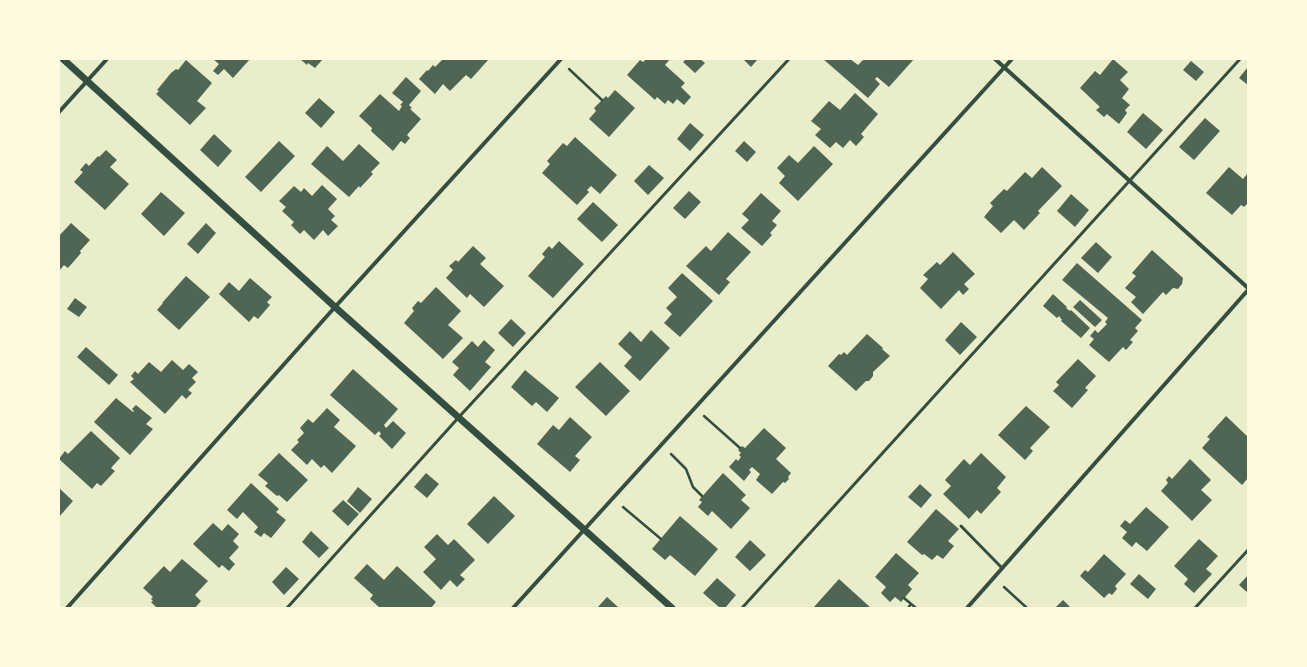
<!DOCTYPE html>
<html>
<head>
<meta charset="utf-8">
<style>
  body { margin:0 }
  #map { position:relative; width:1307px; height:667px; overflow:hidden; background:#e9edc9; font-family:Cabin,sans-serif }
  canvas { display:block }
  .frame { position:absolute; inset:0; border:60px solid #fefae0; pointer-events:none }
</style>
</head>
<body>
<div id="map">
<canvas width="1307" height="667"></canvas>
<div class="frame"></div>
</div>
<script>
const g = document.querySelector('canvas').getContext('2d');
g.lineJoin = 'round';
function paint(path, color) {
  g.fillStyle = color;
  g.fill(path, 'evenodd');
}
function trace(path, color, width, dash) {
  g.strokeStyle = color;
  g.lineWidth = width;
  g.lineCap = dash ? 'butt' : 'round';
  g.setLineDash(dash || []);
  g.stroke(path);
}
paint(new Path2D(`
  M213,59H250L233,78L224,69L218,75L213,71L219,64Z
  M300,59H323L315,68L308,63L307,65Z
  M443,59H489L471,79L466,75L450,91L443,84L435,94L419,79L427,70L428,71L433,65L435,67Z
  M646,59H670L665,65L685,83L681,87L691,97L684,105L677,99L673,104L668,100L665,104L657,97L655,100L627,75L640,60L643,62Z
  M686,59H700L705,63L695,73L683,62Z
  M743,59H758L751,67Z
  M823,59H850L858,65L864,59H914L889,87L877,77L875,79L880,84L868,98Z
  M1113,59L1128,72L1120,80L1129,89L1122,98L1130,105L1125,110L1127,113L1119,124L1107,114L1104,117L1096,110L1100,107L1080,88L1095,71L1100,75Z
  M186,60L212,83L197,101L206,108L190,125L156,94L159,91L157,90L171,73L176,69L178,70Z
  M1191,61L1204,72L1196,81L1183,70Z
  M1248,67V85L1239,78Z
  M406,77L421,91L409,105L412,108L410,109L421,119L407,135L410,138L405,144L401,141L393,151L371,131L372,128L359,116L380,94L399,111L402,106L400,105L403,102L392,93Z
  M615,90L635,108L609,137L589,119L596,111L594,108L606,96L608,98Z
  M855,93L878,114L861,134L864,137L856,146L850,140L843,148L836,142L830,148L815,135L821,129L811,121L829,101L840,110Z
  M319,98L335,112L321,128L305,113Z
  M1143,113L1163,130L1146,149L1127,132Z
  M1205,118L1220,131L1194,160L1179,147Z
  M690,123L704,135L690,151L677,139Z
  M214,134L232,151L218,167L200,150Z
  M575,137L617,175L600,194L591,186L587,190L589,192L577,205L542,173L550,164L547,161L563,143L567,146Z
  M279,141L295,156L261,192L245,177Z
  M744,141L756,152L747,162L735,151Z
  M359,144L380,163L371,172L373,174L360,188L359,186L349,197L311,164L327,146L343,161Z
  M814,146L833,164L798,201L779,183L785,176L777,168L789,155L798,163Z
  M106,150L117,160L110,167L129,184L105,210L74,182L83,172L80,170L86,163L89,166L98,156L99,157Z
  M649,165L664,178L648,195L634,181Z
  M1042,167L1062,186L1038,211L1040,213L1024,230L1014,220L1001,233L984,217L993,206L990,203L1004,189L1007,191L1025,172L1032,178Z
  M1229,167L1243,179L1248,173V203L1244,207L1241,205L1232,215L1206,193Z
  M322,185L337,199L328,209L335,216L331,220L338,226L328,236L323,230L314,240L304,230L300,234L291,225L294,222L282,211L286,207L279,201L294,186L301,192L304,188L312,196Z
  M689,191L701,202L685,219L673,208Z
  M161,192L185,213L164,236L141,214Z
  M761,193L781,211L772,221L777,225L770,233L772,235L762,246L741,228L749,220L742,214Z
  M1071,194L1089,210L1075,227L1057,211Z
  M593,202L618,225L602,242L577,219Z
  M71,223L90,240L80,251L81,253L68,268L64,265L59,271V236Z
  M206,223L216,233L198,254L187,244Z
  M728,232L751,252L726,279L730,282L719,295L686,266L706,246L711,251Z
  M559,241L584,264L553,298L528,276L545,257L542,254L549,246L552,249Z
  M1096,242L1112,257L1098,273L1081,258Z
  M473,246L486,258L480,264L504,286L484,307L470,294L467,298L446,278L453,270L449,266L456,260L458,262Z
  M1152,250L1183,278L1182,284L1178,289L1173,288L1166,295L1163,292L1143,314L1131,302L1136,297L1125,288L1136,276L1132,273Z
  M953,252L975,274L964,284L969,289L963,295L959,290L941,309L920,288L928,279L923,275L937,262L940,265Z
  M1077,263L1142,320L1135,328L1138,331L1130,340L1133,342L1126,350L1123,347L1109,362L1089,345L1094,339L1090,336L1095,330L1098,333L1107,324L1105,322L1108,318L1062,280Z
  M682,273L713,301L680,337L664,323L672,314L666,308L677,297L668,288Z
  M186,276L210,297L179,330L157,310L163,303H162Z
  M250,278L272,297L267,302L270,305L258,319L254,316L249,322L219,294L229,282L239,291Z
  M436,287L461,311L448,325L463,338L443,359L404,323L414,311L412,308L418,301L421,303Z
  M1053,294L1067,307L1066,308L1070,311L1071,310L1090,328L1081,338L1061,321L1062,320L1059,316L1057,318L1043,306Z
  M75,298L87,307L79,317L67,309Z
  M1080,300L1102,320L1095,327L1073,307Z
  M511,319L526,333L513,347L498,333Z
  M961,322L977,337L960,355L945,340Z
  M651,330L670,348L640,381L624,366L632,357L618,344L630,331L641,342Z
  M867,334L883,348L882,349L890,356L873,372V376L869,381H866L856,391L828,366L839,354L841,355L844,352L847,355Z
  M484,340L495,350L485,362L491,367L470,391L453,375L459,368L452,362L472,341L478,347Z
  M86,347L118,375L109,385L77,357Z
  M1078,359L1096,376L1085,388L1088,390L1072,408L1053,391L1059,385L1056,382Z
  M172,360L183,370L189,364L198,372L192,378L196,382L188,390L192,393L186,399L182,395L165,414L130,382L134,379L131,376L135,371L138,374L149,362L161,372Z
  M600,362L630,391L606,416L575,387Z
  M353,369L398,409L384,425L386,428L393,421L406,433L392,449L379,436L381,434L379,431L375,435L330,395Z
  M525,370L559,398L547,412L536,402L532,406L511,387Z
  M116,398L133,412L134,411L132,409L136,405L152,418L146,424L153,429L130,455L94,422Z
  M1026,406L1050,427L1030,448L1033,451L1025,460L998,435Z
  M327,408L340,420L334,427L356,446L332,473L324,465L321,468L312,459L307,465L291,450L299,442L297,440L304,433L300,428L308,419L313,423Z
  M1226,416L1248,437V478L1242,485L1202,448L1210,439L1207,437Z
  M570,417L592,437L575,456L580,460L570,472L537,444L553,425L559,430Z
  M764,428L786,448L776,459L791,473L788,477L789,479L785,483L783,482L772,494L756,480L760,474L752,467L749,470L751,472L744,481L729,467L736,459L738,461L741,457L739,455L741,453L738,450L742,446L745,448Z
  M91,431L120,458L111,468L115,471L101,486L97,483L92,489L59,459L65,451L68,454Z
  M279,453L308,480L287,502L279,495L277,496L265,486L268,483L258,475Z
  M981,453L1006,477L997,488L1001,492L981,514L977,510L969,519L943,494L951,486L945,480L964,459L970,465Z
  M1190,459L1211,480L1201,490L1212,500L1192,521L1161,491L1168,483L1166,480L1169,476L1172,479Z
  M426,473L439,484L427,498L414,487Z
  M723,473L746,495L741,500L750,508L731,529L712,511L708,516L698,507L702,502L699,500Z
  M251,483L279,509L276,512L286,520L271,538L264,533L261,537L254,532L258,527L243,512L237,519L227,510Z
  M920,484L932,495L921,508L908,497Z
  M358,487L372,499L360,513L347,501Z
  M59,488L73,501L59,517Z
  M494,496L515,516L488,544L467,524Z
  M343,500L359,514L348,526L332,511Z
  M1146,507L1169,527L1147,551L1136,542L1132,547L1122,538L1127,532L1120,526L1125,520L1130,524Z
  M936,509L959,529L948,541L954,546L943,559L937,555L932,560L924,554L922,555L907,542Z
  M680,516L718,549L695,576L670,555L665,560L652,549Z
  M213,523L222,531L228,524L239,534L233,541L239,547L229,558L235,564L229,571L222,565L219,568L193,544Z
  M311,531L329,548L319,558L302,542Z
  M437,534L448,545L454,539L475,560L460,575L465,579L457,587L450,580L441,590L423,572L436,559L424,547Z
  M1199,539L1218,556L1206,569L1212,574L1194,593L1184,584L1188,579L1174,566Z
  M750,540L766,555L750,571L735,557Z
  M896,553L919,573L908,585L912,589L901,602L895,597L890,602L881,593L886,587L875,577Z
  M1104,554L1126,574L1115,586L1117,589L1112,595L1109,593L1104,598L1080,576L1085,570L1088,572Z
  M182,559L208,581L195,595L201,601L195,608H157L151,602L153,601L151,599L153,597L143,588L164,566L170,572Z
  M367,564L384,580L397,566L436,602L431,608H380L370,599L373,595L354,578Z
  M286,567L299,579L284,595L272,582Z
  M1139,574L1156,589L1148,599L1130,584Z
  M1248,575V593L1239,585Z
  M717,578L736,595L725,608H720L703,593Z
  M839,579L871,608H813Z
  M607,597L619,608H597Z
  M1063,600L1071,608H1055Z`), '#4f6655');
trace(new Path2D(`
  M569,69L602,100
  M704,416L740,448
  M671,454L686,469L693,487L702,496
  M623,507L661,539
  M1004,587L1027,608
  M904,598L916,608
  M908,608L911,604`), '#344e41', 2.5);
trace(new Path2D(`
  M961,526L1002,568
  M287,608L459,417L789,59
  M742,608L1240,59
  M1195,608L1248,550`), '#344e41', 3);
trace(new Path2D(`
  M995,59L1248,288
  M59,112L107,59
  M67,608L335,307L561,59
  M513,608L1012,59
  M967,608L1248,290`), '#344e41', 4);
trace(new Path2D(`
  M63,59L335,307L672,608`), '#344e41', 7);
</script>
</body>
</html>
